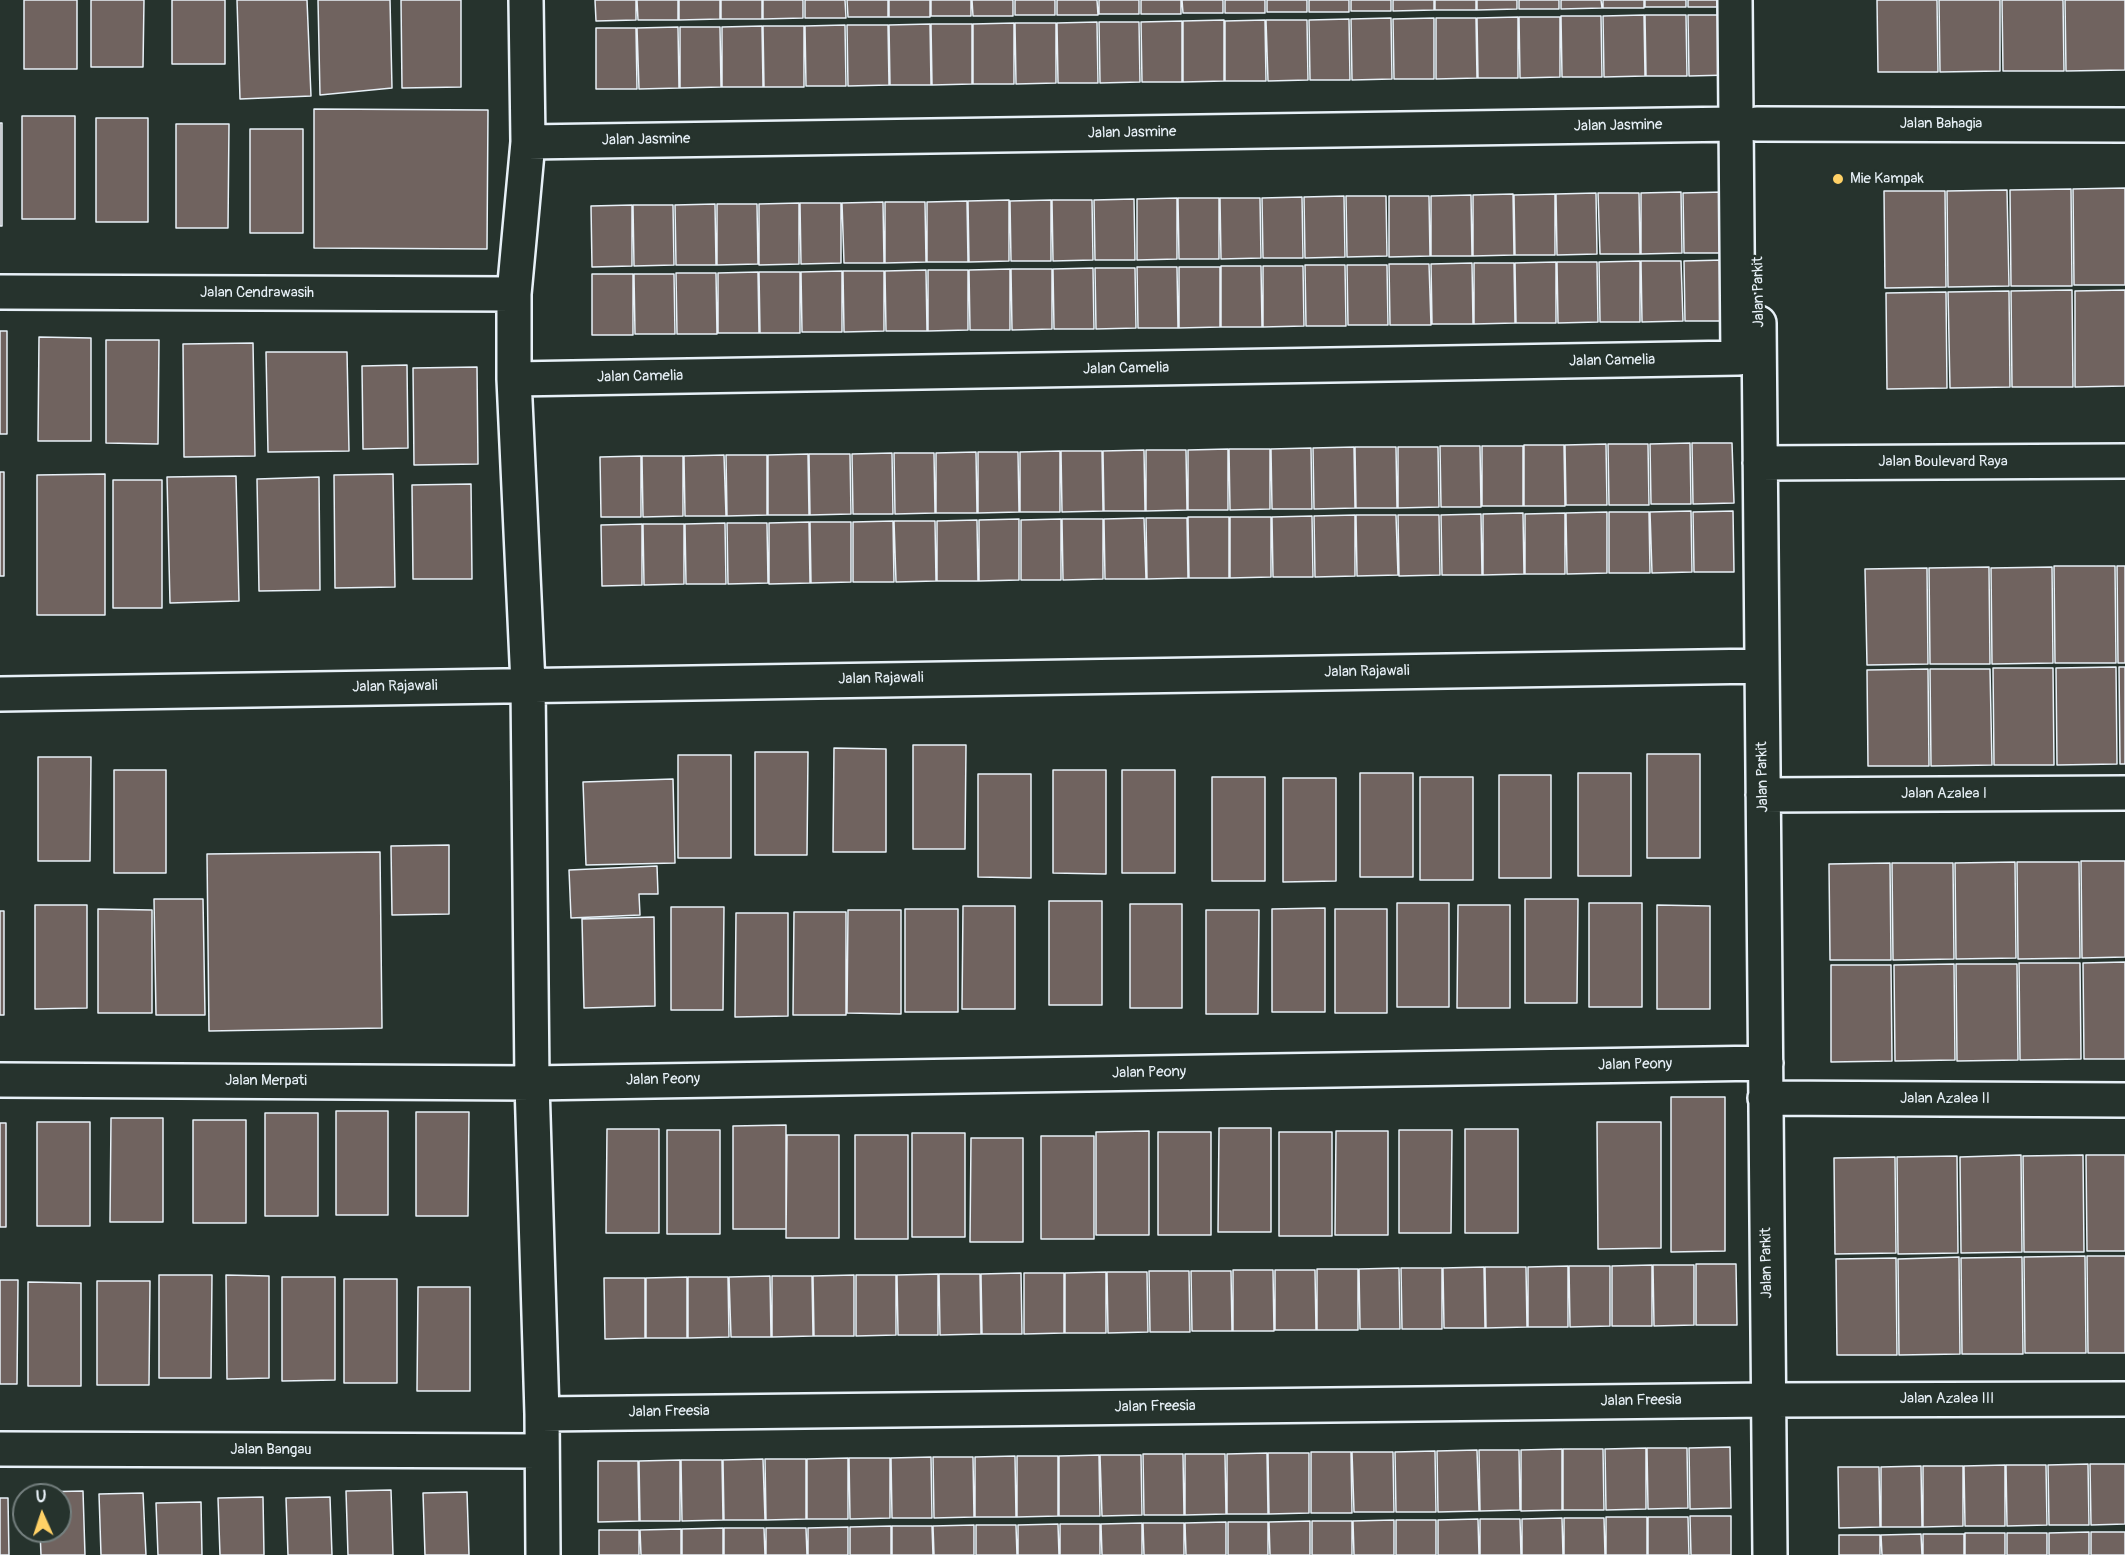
<!DOCTYPE html>
<html>
<head>
<meta charset="utf-8">
<style>
  body { margin:0 }
  #map { position:relative; width:2125px; height:1555px; overflow:hidden; background:#26332d; font-family:Pangolin,sans-serif }
  canvas { display:block }
  .north { position:absolute; left:12px; top:1483px; width:60px; height:60px; box-sizing:border-box; background:#26332d; border:2px solid #747f7e; border-radius:50%; rotate:357deg; font-size:16px; font-weight:700; line-height:24px; text-align:center; color:#e8f1f8 }
  .north::after { content:''; display:block; margin:auto; width:21px; height:27px; background:#ffd166; clip-path:polygon(50% 0,100% 100%,50% 72%,0 100%) }
</style>
</head>
<body>
<div id="map">
<canvas width="2125" height="1555"></canvas>
<div class="north">U</div>
</div>
<script>
const g = document.querySelector('canvas').getContext('2d');
g.lineJoin = 'round';
function paint(path, color) {
  g.fillStyle = color;
  g.fill(path, 'evenodd');
}
function trace(path, color, width, dash) {
  g.strokeStyle = color;
  g.lineWidth = width;
  g.lineCap = dash ? 'butt' : 'round';
  g.setLineDash(dash || []);
  g.stroke(path);
}
function label(font, color, halo, rows, align = 'center') {
  g.font = font + ' Pangolin,sans-serif';
  g.lineWidth = 4.5;
  g.setLineDash([]);
  g.textBaseline = 'middle';
  g.strokeStyle = halo;
  g.fillStyle = color;
  for (const [text, x, y, turn = 0] of rows) {
    g.save();
    g.translate(x, y);
    g.rotate((+turn || 0) * Math.PI / 180);
    g.textAlign = isNaN(turn) ? turn : align;
    if (halo) g.strokeText(text, 0, 0);
    g.fillText(text, 0, 0);
    g.restore();
  }
}
const building = new Path2D(`
  M24,0H77V69H24Z
  M91,0H144L143,67H91Z
  M172,0H225V64H172Z
  M237,0H307L311,96L240,99Z
  M318,0H390L392,88L320,95Z
  M401,0H461V87L402,88Z
  M595,0H636V20L596,21Z
  M637,0H678V20H638Z
  M679,0H720V19L679,20Z
  M721,0H762V19H721Z
  M763,0H803V18L763,19Z
  M805,0H845L846,18H805Z
  M847,0H888V17H848Z
  M889,0H930V17H889Z
  M931,0H971V16H931Z
  M972,0H1013V16H973Z
  M1015,0H1055V15H1015Z
  M1057,0H1097L1098,15H1057Z
  M1099,0H1139V14H1099Z
  M1141,0H1181V14H1141Z
  M1182,0H1223V13H1183Z
  M1225,0H1265V13H1225Z
  M1267,0H1307V12H1267Z
  M1309,0H1349V12H1309Z
  M1351,0H1391V11H1351Z
  M1393,0H1434V10L1393,11Z
  M1435,0H1476V10H1435Z
  M1477,0H1517V9L1477,10Z
  M1519,0H1559V9H1519Z
  M1561,0H1601L1602,8L1561,9Z
  M1603,0H1644V8H1603Z
  M1645,0H1686V7H1645Z
  M1688,0H1728V7H1688Z
  M1877,0H1937L1938,72H1878Z
  M1939,0H2000V71L1940,72Z
  M2002,0H2063L2064,71H2003Z
  M2065,0H2125V70L2066,71Z
  M1644,15L1645,76L1604,77L1603,16Z
  M1645,15H1686L1687,76H1646Z
  M1688,15H1728L1729,75L1689,76Z
  M1561,16H1601L1602,77H1562Z
  M1518,17V78H1478L1477,18Z
  M1519,17H1560V77L1520,78Z
  M1391,18L1392,79L1352,80L1351,19Z
  M1434,18V79H1394L1393,19Z
  M1436,18H1476L1477,78L1436,79Z
  M1349,19L1350,80H1310L1309,20Z
  M1224,20V81L1183,82V21Z
  M1265,20L1266,81H1225V21Z
  M1266,20H1307L1308,80L1268,81Z
  M1182,21V82H1142L1141,22Z
  M1097,22L1098,83H1058L1057,23Z
  M1099,22H1139L1140,82L1100,83Z
  M1014,23V84H973V24Z
  M1015,23H1056V83L1016,84Z
  M930,24L931,85H890L889,25Z
  M931,24H972V84L932,85Z
  M845,25L846,86H806L805,26Z
  M847,25H888L889,85L848,86Z
  M762,26L763,87H722V27Z
  M763,26H804V87H764Z
  M678,27L679,88L639,89L637,28Z
  M680,27H720L721,87L680,88Z
  M596,28H636L637,89H596Z
  M314,109L488,110L487,249L314,248Z
  M22,116H75V219H22Z
  M96,118H148V222H96Z
  M0,123H2V226H0Z
  M176,124H229L228,228H176Z
  M250,129H303V233H250Z
  M2125,188V285H2074L2073,189Z
  M2071,189L2072,286H2011L2010,190Z
  M2007,190L2009,286L1948,287L1947,191Z
  M1884,191H1945L1946,287L1885,288Z
  M1681,192L1682,253L1641,254V193Z
  M1723,192L1724,253H1684L1683,193Z
  M1596,193L1597,254L1557,255L1556,194Z
  M1598,193H1639L1640,254H1600Z
  M1513,194L1514,255L1473,256V195Z
  M1555,194V255H1515L1514,195Z
  M1471,195L1472,256H1431V196Z
  M1344,196L1345,257L1305,258L1304,197Z
  M1346,196H1386L1387,256L1347,257Z
  M1389,196H1429L1430,256L1389,257Z
  M1302,197L1303,258H1263L1262,198Z
  M1177,198V259L1137,260V199Z
  M1178,198H1219V259H1179Z
  M1220,198H1260L1261,258L1221,259Z
  M1134,199L1135,260H1095L1094,200Z
  M1009,200V261L969,262L968,201Z
  M1051,200V261H1011L1010,201Z
  M1052,200H1092L1093,260L1053,261Z
  M967,201L968,262H927V202Z
  M883,202L884,263H844L842,203Z
  M885,202H925L926,262L885,263Z
  M799,203V264L759,265V204Z
  M800,203H841V263L801,264Z
  M715,204L716,265H676L675,205Z
  M717,204H757L758,264L717,265Z
  M632,205V266L592,267L591,206Z
  M633,205H673L674,265L634,266Z
  M1724,260L1725,321H1685L1684,261Z
  M1640,261V322H1600L1599,262Z
  M1641,261H1681L1683,321L1642,322Z
  M1556,262V323H1516L1515,263Z
  M1557,262H1597L1598,322L1558,323Z
  M1472,263L1473,324H1432L1431,264Z
  M1474,263H1514L1515,323L1474,324Z
  M1389,264H1429L1431,325H1390Z
  M1305,265H1345L1346,326H1306Z
  M1347,265H1387L1388,325H1348Z
  M1221,266H1261L1262,327H1221Z
  M1263,266H1303L1304,326L1263,327Z
  M1137,267H1177L1178,328H1138Z
  M1179,267H1220V327L1179,328Z
  M1093,268L1094,329H1054L1053,269Z
  M1095,268H1135L1136,328L1096,329Z
  M1010,269V330H970L969,270Z
  M1011,269H1052V329L1012,330Z
  M926,270L927,331H886L885,271Z
  M928,270H968V330L928,331Z
  M842,271V332H802L801,272Z
  M843,271H884V331L844,332Z
  M758,272L759,333H718V273Z
  M759,272H800V333H760Z
  M676,273H716L717,334H677Z
  M592,274H633V335H592Z
  M634,274H674L675,334H635Z
  M2072,290L2073,387H2012L2011,291Z
  M2125,290V386L2075,387V291Z
  M2009,291L2010,387L1950,388L1948,292Z
  M1946,292L1947,388L1887,389L1886,293Z
  M0,331H7V434H0Z
  M39,337L91,338V441H38Z
  M106,340H159L158,444L106,443Z
  M253,343L255,456L184,457L183,344Z
  M266,352H347L349,451L268,452Z
  M407,365L408,448L363,449L362,366Z
  M477,367L478,464L414,465L413,368Z
  M1690,443L1691,504H1651L1650,444Z
  M1692,443H1732L1734,503L1693,504Z
  M1606,444L1607,505H1566L1565,445Z
  M1608,444H1648L1649,505H1609Z
  M1524,445H1564L1565,506H1524Z
  M1440,446H1480L1481,507H1441Z
  M1482,446H1523V506H1482Z
  M1354,447L1355,508L1314,509L1313,448Z
  M1355,447H1396L1397,508H1356Z
  M1398,447H1438L1439,507L1398,508Z
  M1311,448L1312,509H1272L1271,449Z
  M1228,449V510H1188V450Z
  M1229,449H1270V509L1230,510Z
  M1144,450L1145,511H1104L1103,451Z
  M1146,450H1186L1187,510L1146,511Z
  M1060,451V512H1020V452Z
  M1061,451H1102L1103,511L1062,512Z
  M976,452L977,513H936V453Z
  M978,452H1018L1019,512L978,513Z
  M892,453L893,514H853L852,454Z
  M894,453H934L935,513L895,514Z
  M808,454L809,515H768V455Z
  M809,454H850L851,514L810,515Z
  M724,455L726,516H685L684,456Z
  M726,455H767V515L727,516Z
  M641,456V517H601L600,457Z
  M642,456H683V516L643,517Z
  M0,472H4V576H0Z
  M105,474V615H37V475Z
  M393,474L395,587L335,588L334,475Z
  M236,476L239,601L170,603L167,477Z
  M319,477L320,590L259,591L257,479Z
  M113,480H162V608H113Z
  M471,484L472,579H413L412,485Z
  M1691,511L1692,572L1652,573L1650,512Z
  M1733,511L1734,572H1694L1693,512Z
  M1607,512V573L1567,574L1566,513Z
  M1609,512H1649L1650,573H1609Z
  M1523,513L1524,574L1483,575V514Z
  M1565,513V574H1525V514Z
  M1481,514L1482,575H1442L1441,515Z
  M1355,515V576L1315,577L1314,516Z
  M1356,515H1396L1398,575L1357,576Z
  M1398,515H1439L1440,575L1399,576Z
  M1312,516L1313,577H1273L1272,517Z
  M1188,517H1229V578H1189Z
  M1230,517H1271V577L1230,578Z
  M1144,518L1146,579H1105L1104,519Z
  M1146,518H1187L1188,578L1147,579Z
  M1019,519V580L979,581V520Z
  M1061,519V580H1021V520Z
  M1062,519H1103V579L1063,580Z
  M977,520L978,581H937V521Z
  M893,521L894,582H853V522Z
  M894,521H935L936,581L896,582Z
  M809,522L810,583L769,584V523Z
  M810,522H851V582L811,583Z
  M725,523L726,584H686L685,524Z
  M727,523H767L768,583L728,584Z
  M642,524V585L602,586L601,525Z
  M643,524H684V584L644,585Z
  M2054,566H2115L2116,663H2055Z
  M2117,566H2125V663H2118Z
  M1989,567L1990,664H1930L1929,568Z
  M2052,567L2053,663L1992,664L1991,568Z
  M1927,568L1928,664L1867,665L1865,569Z
  M2116,667L2117,764L2057,765L2056,668Z
  M2119,667H2125V764H2120Z
  M1993,668H2053L2054,765H1994Z
  M1928,669L1929,766H1868L1867,670Z
  M1930,669H1990L1992,765L1931,766Z
  M913,745H966L965,849H913Z
  M834,748L886,749V852H833Z
  M755,752H808L807,855H755Z
  M1647,754H1700V858H1647Z
  M678,755H731V858H678Z
  M38,757H91L90,861H38Z
  M114,770H166V873H114Z
  M1053,770H1106V874L1053,873Z
  M1122,770H1175V873H1122Z
  M1360,773H1413V877H1360Z
  M1578,773H1631V876H1578Z
  M978,774H1031V878L978,877Z
  M1499,775H1551V878H1499Z
  M1212,777H1265V881H1212Z
  M1420,777H1473V880H1420Z
  M1283,778H1336V881L1283,882Z
  M673,779L675,863L586,865L583,782Z
  M449,845V914L392,915L391,846Z
  M380,852L382,1028L209,1031L207,854Z
  M2081,861H2125V957L2082,958Z
  M2015,862L2016,958L1956,959L1955,863Z
  M2017,862H2079L2080,958L2018,959Z
  M1890,863L1891,960H1830L1829,864Z
  M1892,863H1953L1954,959L1893,960Z
  M657,866L658,894H639L640,915L571,918L569,870Z
  M154,899H203L205,1015H156Z
  M1525,899H1578L1577,1003H1525Z
  M1049,901H1102V1005H1049Z
  M1397,903H1449V1007H1397Z
  M1589,903H1642V1007H1589Z
  M1130,904H1182V1008H1130Z
  M35,905H87V1008L35,1009Z
  M1458,905H1510V1008H1457Z
  M1657,905L1710,906V1009H1657Z
  M963,906H1015V1009H962Z
  M671,907H724L723,1010H671Z
  M1325,908V1012H1272V909Z
  M98,909L152,910V1013H98Z
  M905,909H958V1012H905Z
  M1335,909H1387V1013H1335Z
  M848,910H901V1014L847,1013Z
  M1206,910H1259L1258,1014H1206Z
  M0,911H4V1015H0Z
  M794,912H846V1015H793Z
  M736,913H788V1016L735,1017Z
  M654,917L655,1006L584,1008L582,919Z
  M2125,962V1059H2084L2083,963Z
  M2019,963H2080L2081,1059L2020,1060Z
  M1954,964L1955,1060L1895,1061L1894,965Z
  M1956,964H2017L2018,1060L1957,1061Z
  M1831,965H1891L1892,1061L1831,1062Z
  M1671,1097H1725V1251L1671,1252Z
  M336,1111H388V1215H336Z
  M416,1112H469L468,1216H416Z
  M265,1113H318V1216H265Z
  M111,1118H163V1222H110Z
  M193,1120H246V1223H193Z
  M37,1122H90V1226H37Z
  M1597,1122H1661V1248L1598,1249Z
  M0,1123H6V1227H0Z
  M786,1125V1229H733V1126Z
  M1219,1128H1271V1232H1218Z
  M607,1129H659V1233H606Z
  M1465,1129H1518V1233H1465Z
  M667,1130H720V1234H667Z
  M1399,1130H1452L1451,1233H1399Z
  M1149,1131V1235H1096V1132Z
  M1336,1131H1388V1235H1335Z
  M1158,1132H1211V1235H1158Z
  M1279,1132H1332V1236H1279Z
  M912,1133H965V1237H912Z
  M787,1135H839V1238H786Z
  M855,1135H908V1239H855Z
  M1041,1136H1094V1239H1041Z
  M971,1138H1023V1242H970Z
  M2021,1155L2022,1252L1961,1253L1960,1157Z
  M2083,1155L2084,1252H2024L2023,1156Z
  M2086,1155H2125V1251H2087Z
  M1957,1156L1958,1253L1898,1254L1897,1157Z
  M1895,1157L1896,1253L1835,1254L1834,1158Z
  M2085,1256L2086,1353H2025L2024,1257Z
  M2087,1256H2125V1353H2088Z
  M1959,1257L1960,1354L1899,1355L1898,1259Z
  M2022,1257L2023,1354H1962L1961,1258Z
  M1896,1258L1897,1355H1837L1836,1259Z
  M1696,1264H1736L1737,1325H1696Z
  M1652,1265V1326H1612V1266Z
  M1653,1265H1694V1325L1654,1326Z
  M1568,1266V1327H1528V1267Z
  M1569,1266H1610V1326L1570,1327Z
  M1484,1267L1485,1328H1444L1443,1268Z
  M1485,1267H1526L1527,1327L1486,1328Z
  M1399,1268L1400,1329H1360L1359,1269Z
  M1401,1268H1442V1329H1402Z
  M1317,1269H1358V1330H1317Z
  M1233,1270H1273L1274,1331H1233Z
  M1275,1270H1315L1316,1330H1275Z
  M1149,1271H1189L1190,1332H1150Z
  M1191,1271H1231L1232,1331H1192Z
  M1106,1272V1333H1065V1273Z
  M1107,1272H1147L1148,1332L1108,1333Z
  M1021,1273L1022,1334H982L981,1274Z
  M1024,1273H1064V1333L1024,1334Z
  M938,1274V1335H898L897,1275Z
  M939,1274H980L981,1334L940,1335Z
  M159,1275H212L211,1378H159Z
  M226,1275L269,1276V1378L227,1379Z
  M854,1275V1336H814L813,1276Z
  M856,1275H896V1335L856,1336Z
  M770,1276L771,1337H731L729,1277Z
  M772,1276H812L813,1336L772,1337Z
  M282,1277H335V1380L282,1381Z
  M687,1277V1338H646V1278Z
  M688,1277H728L729,1337L688,1338Z
  M604,1278H645V1338L605,1339Z
  M344,1279H397V1383H344Z
  M0,1280H18L17,1384H0Z
  M97,1281H150L149,1385H97Z
  M28,1282L81,1283V1386H28Z
  M418,1287H470V1391H417Z
  M1730,1447L1731,1508L1690,1509L1689,1448Z
  M1646,1448V1509L1606,1510L1605,1449Z
  M1647,1448H1687L1688,1508L1648,1509Z
  M1562,1449V1510L1521,1511V1450Z
  M1563,1449H1603L1604,1510H1563Z
  M1477,1450L1479,1511L1438,1512L1437,1451Z
  M1479,1450H1519L1520,1510L1480,1511Z
  M1435,1451L1436,1512H1396L1395,1452Z
  M1311,1452H1351L1352,1513H1311Z
  M1352,1452H1393L1394,1512H1354Z
  M1267,1453L1268,1514H1227V1454Z
  M1268,1453H1309V1513L1269,1514Z
  M1143,1454H1183L1184,1515H1144Z
  M1185,1454H1225L1226,1514L1185,1515Z
  M1099,1455L1100,1516H1059V1456Z
  M1100,1455H1141L1142,1515L1102,1516Z
  M1015,1456L1016,1517H975V1457Z
  M1017,1456H1058V1516L1017,1517Z
  M931,1457L932,1518H892L891,1458Z
  M933,1457H973L974,1517L934,1518Z
  M848,1458V1519H807V1459Z
  M849,1458H890V1518L850,1519Z
  M763,1459L765,1520H724L723,1460Z
  M765,1459H806V1519L766,1520Z
  M680,1460V1521H640L639,1461Z
  M681,1460H722L723,1520L682,1521Z
  M598,1461H638L639,1521L598,1522Z
  M2088,1464L2089,1525H2049L2048,1465Z
  M2090,1464H2125V1524L2091,1525Z
  M2005,1465V1526H1965L1964,1466Z
  M2006,1465H2046L2047,1525L2007,1526Z
  M1921,1466L1922,1527H1881V1467Z
  M1923,1466H1963V1526L1923,1527Z
  M1838,1467H1879L1880,1527L1839,1528Z
  M391,1490L393,1555H348L346,1491Z
  M83,1491L85,1555H41L40,1531H60V1495H39V1492Z
  M467,1492L469,1555H425L423,1493Z
  M143,1493L146,1555H101L99,1494Z
  M263,1497L264,1555H220L218,1498Z
  M330,1497L332,1555H288L286,1498Z
  M0,1498H8L9,1555H0Z
  M201,1502L202,1555H158L156,1503Z
  M1690,1516H1731V1555H1691Z
  M1606,1517H1647V1555H1606Z
  M1648,1517H1688L1689,1555H1648Z
  M1562,1518L1563,1555H1522V1519Z
  M1564,1518H1604L1605,1555H1564Z
  M1478,1519L1479,1555H1438V1520Z
  M1480,1519H1520L1521,1555H1480Z
  M1394,1520V1555H1354L1353,1521Z
  M1396,1520H1436V1555H1396Z
  M1310,1521V1555H1270L1269,1522Z
  M1312,1521H1352V1555H1312Z
  M1226,1522V1555H1186L1185,1523Z
  M1228,1522H1268V1555H1228Z
  M1142,1523V1555H1102L1101,1524Z
  M1143,1523H1184V1555H1144Z
  M1058,1524L1059,1555H1018V1525Z
  M1060,1524H1100V1555H1060Z
  M974,1525V1555H934L933,1526Z
  M976,1525H1016L1017,1555H976Z
  M891,1526V1555H850V1527Z
  M892,1526H932L933,1555H892Z
  M848,1527V1555H808V1528Z
  M723,1528V1555H682V1529Z
  M724,1528H764L765,1555H724Z
  M766,1528H806L807,1555H766Z
  M681,1529V1555H641L640,1530Z
  M599,1530H639V1555H599Z
  M2089,1532V1555H2049V1533Z
  M2091,1532H2125V1555H2091Z
  M1965,1533H2005V1555H1965Z
  M2007,1533H2047V1555H2007Z
  M1921,1534L1922,1555H1882L1881,1535Z
  M1923,1534H1964V1555H1923Z
  M1839,1535H1880V1555H1839Z`);
paint(building, '#70635f');
trace(building, '#e8f1f8', 1.5);
const minor = new Path2D(`
  M526,0L528,142L514,294V379L528,684L532,1083L542,1414L543,1555
  M1757,124L2125,125
  M528,142L1736,124
  M0,292L514,294
  M1759,323L1770,1555
  M514,379L1738,358L1735,0
  M1760,463L2125,461
  M0,694L1762,666
  M1763,795L2125,793
  M0,1080L532,1083L1766,1063
  M1765,1098L2125,1100
  M542,1414L1768,1400L2125,1399
  M0,1449L542,1451`);
trace(minor, '#e8f1f8', 38);
trace(minor, '#26332d', 33);
for (const [x, y, r, color] of [
  [1838,179,6,"#ffd166"]
]) {
  const dot = new Path2D();
  dot.arc(x, y, r, 0, 2 * Math.PI);
  g.fillStyle = color;
  g.fill(dot);
  trace(dot, '#26332d', 2);
}
label('15px', '#e8f1f8', '#26332d', [
  ["Jalan Bahagia",1941,124],
  ["Jalan Jasmine",1618,126,-1],
  ["Jalan Jasmine",1132,133,-1],
  ["Jalan Jasmine",646,140,-1],
  ["Jalan Parkit",1759,292,-91],
  ["Jalan Cendrawasih",257,293],
  ["Jalan Camelia",1612,361,-1],
  ["Jalan Camelia",1126,369,-1],
  ["Jalan Camelia",640,377,-1],
  ["Jalan Boulevard Raya",1943,462],
  ["Jalan Rajawali",1367,672,-1],
  ["Jalan Rajawali",881,679,-1],
  ["Jalan Rajawali",395,687,-1],
  ["Jalan Parkit",1763,777,-91],
  ["Jalan Azalea I",1944,794],
  ["Jalan Peony",1635,1065,-1],
  ["Jalan Peony",1149,1073,-1],
  ["Jalan Peony",663,1080,-1],
  ["Jalan Merpati",266,1081],
  ["Jalan Azalea II",1945,1099],
  ["Jalan Parkit",1767,1263,-91],
  ["Jalan Azalea III",1947,1399],
  ["Jalan Freesia",1641,1401,-1],
  ["Jalan Freesia",1155,1407,-1],
  ["Jalan Freesia",669,1412,-1],
  ["Jalan Bangau",271,1450]
]);
label('15px', '#e8f1f8', '#26332d', [
  ["Mie Kampak",1850,179]
], 'left');
</script>
</body>
</html>
